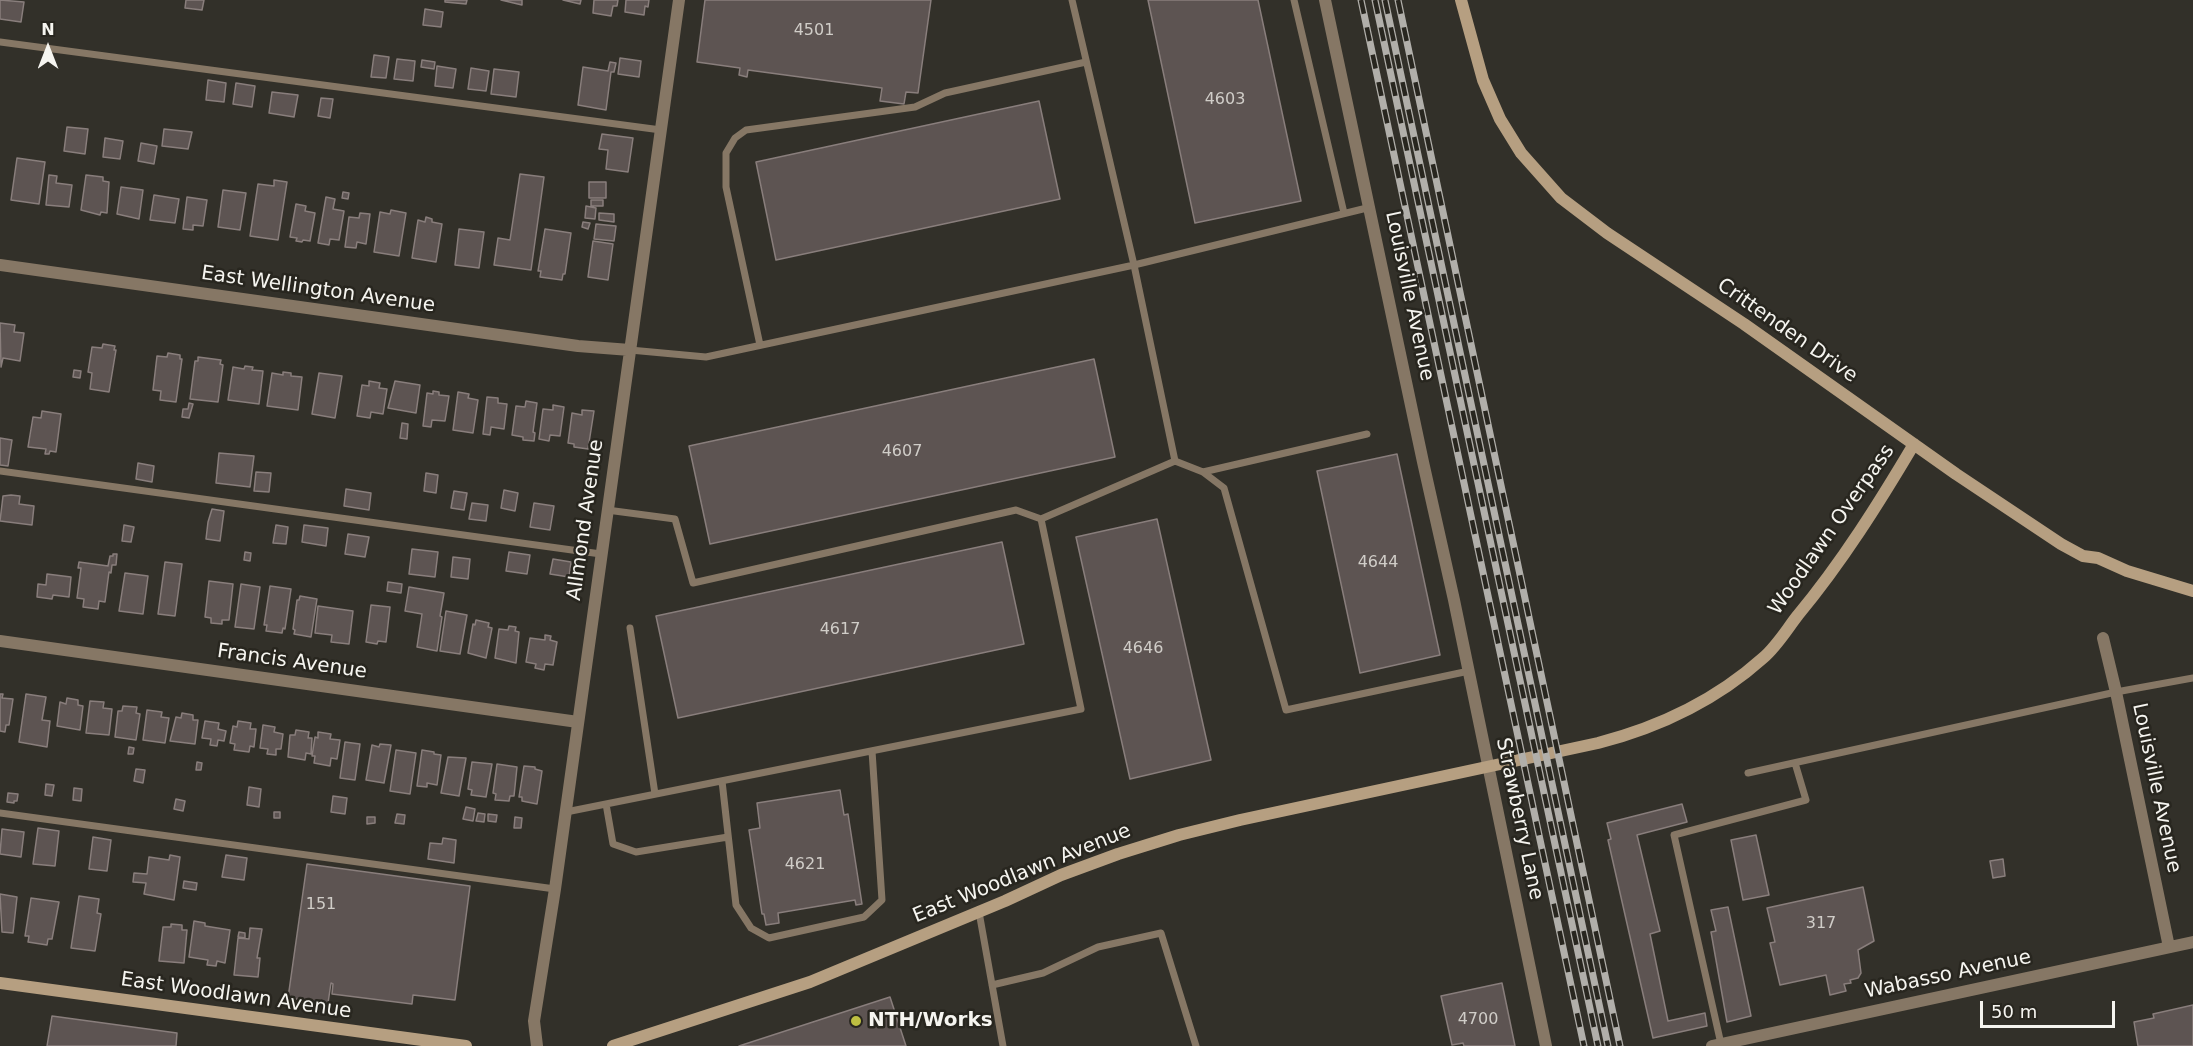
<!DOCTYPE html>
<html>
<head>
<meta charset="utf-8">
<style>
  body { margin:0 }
  #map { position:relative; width:2193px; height:1046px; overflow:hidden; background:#323029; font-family:"DejaVu Sans",sans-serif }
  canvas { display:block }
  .north { position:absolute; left:18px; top:18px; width:60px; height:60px; -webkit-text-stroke:4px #28261f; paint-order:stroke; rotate:0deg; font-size:16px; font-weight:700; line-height:24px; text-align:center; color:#f6f5f0 }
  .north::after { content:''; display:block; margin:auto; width:21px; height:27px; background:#f6f5f0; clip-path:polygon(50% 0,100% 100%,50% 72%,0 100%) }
  .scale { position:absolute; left:1980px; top:1001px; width:135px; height:27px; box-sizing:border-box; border:3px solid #f6f5f0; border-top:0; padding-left:8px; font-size:18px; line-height:21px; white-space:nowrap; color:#f6f5f0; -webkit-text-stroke:4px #28261f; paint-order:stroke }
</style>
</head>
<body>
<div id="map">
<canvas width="2193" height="1046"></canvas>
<div class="north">N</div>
<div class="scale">50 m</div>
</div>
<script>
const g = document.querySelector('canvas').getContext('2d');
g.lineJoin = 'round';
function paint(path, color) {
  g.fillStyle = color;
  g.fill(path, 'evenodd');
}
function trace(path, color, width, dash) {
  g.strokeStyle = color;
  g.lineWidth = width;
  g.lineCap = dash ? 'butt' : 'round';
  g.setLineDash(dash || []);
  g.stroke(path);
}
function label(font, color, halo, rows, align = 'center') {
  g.font = font + ' "DejaVu Sans",sans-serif';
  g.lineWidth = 5;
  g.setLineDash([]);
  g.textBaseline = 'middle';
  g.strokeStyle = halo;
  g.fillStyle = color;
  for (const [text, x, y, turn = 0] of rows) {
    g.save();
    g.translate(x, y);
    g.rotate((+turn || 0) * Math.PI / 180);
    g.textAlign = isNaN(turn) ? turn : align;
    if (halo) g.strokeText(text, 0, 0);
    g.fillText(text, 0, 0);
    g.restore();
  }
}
const building = new Path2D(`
  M0,0L24,2L21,22L0,19Z
  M186,0H204L202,10L185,8Z
  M445,0H467L466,4L445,2Z
  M501,0H522V5Z
  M563,0H581L580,4Z
  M594,0H618L617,6H613L611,16L593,13Z
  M626,0H649L648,7L645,6L644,15L625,12Z
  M705,0H931L918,93L906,92L904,104L880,101L882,88L748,70L747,77L739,75L740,68L697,62Z
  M1148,0H1258L1301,201L1195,223Z
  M425,9L443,12L441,27L423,25Z
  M374,55L389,57L386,78L371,77Z
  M620,58L641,61L639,77L618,74Z
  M397,59L415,61L413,81L394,79Z
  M422,60L435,62L434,69L421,67Z
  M610,62L616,63L614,72H611L606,110L578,105L583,67L608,71Z
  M437,66L456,69L453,88L435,86Z
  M471,68L489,71L486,91L468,89Z
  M494,69L519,72L516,97L491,94Z
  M208,80L226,83L224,102L206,100Z
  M236,83L255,86L252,107L233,104Z
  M272,92L298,95L294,117L269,113Z
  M321,98L333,99L330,118L318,116Z
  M1039,101L1060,199L776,260L756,162Z
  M67,127L88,129L85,154L64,151Z
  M164,129L192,132L188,149L162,146Z
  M602,134L633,138L628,172L606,169L608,150L599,149Z
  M105,138L123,141L120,159L103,157Z
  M141,143L157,146L154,164L138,161Z
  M17,158L45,162L39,204L11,200Z
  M520,174L544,177L531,270L494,265L498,238L510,240Z
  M49,175L57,176L56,183L72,185L69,207L46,205Z
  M86,175L103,177V181L109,182L107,213L101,212L100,215L81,210Z
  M274,180L287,182L278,240L250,236L258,184L274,186Z
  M589,182H606V198H589Z
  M121,187L143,190L139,219L117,214Z
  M223,190L246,193L240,230L218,227Z
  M343,192L349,193L348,199L342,198Z
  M154,195L179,199L175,223L150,220Z
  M187,197L207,200L203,226L193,225V230L183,229Z
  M326,197L335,199L333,209L344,211L339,240L330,239L329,245L318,243Z
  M591,200H603V206H591Z
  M296,204L306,206L305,211L315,213L310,241L303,240L302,242L296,241L297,238L290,237Z
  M586,206L596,208L595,219L585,218Z
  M391,210L406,213L399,256L374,252L380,212L390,214Z
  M360,213L370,214L366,244L357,242L356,248L345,247L349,217L359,218Z
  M599,213L614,214V222L599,220Z
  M426,217L432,219V222L442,224L436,262L412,258L418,220L425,222Z
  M583,222L590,223L588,229L582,227Z
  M596,224L616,226L614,241L594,239Z
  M459,229L484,232L479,268L455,265Z
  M545,229L571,233L565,274H563L562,280L540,277L541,271H538Z
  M593,241L613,244L608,280L588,277Z
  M0,323L15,325L14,332L24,333L20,361L3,358L1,367Z
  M103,344L115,346L114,350H116L109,392L90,389L92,373L88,372L92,347L102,348Z
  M168,353L180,355V359H182L176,402L160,400L161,391L153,390L157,356L167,357Z
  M198,357L221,360L220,364L223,365L218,402L190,399L195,361H198Z
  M1094,359L1115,457L710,544L689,446Z
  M245,366L253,367L252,370L263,371L259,404L228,400L233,367L244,369Z
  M74,370L81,371L80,378L73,377Z
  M283,372L291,373V376L302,377L298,410L267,406L272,373L283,375Z
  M319,373L342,376L335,418L312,414Z
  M369,381L380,383L379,388L387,389L383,414L371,412L370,418L357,416L362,385L369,386Z
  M395,381L420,385L416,413L388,408Z
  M433,391L439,392V395L449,396L445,421L432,420L431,427L423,426L427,393L433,394Z
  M458,392L469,394L468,398L478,400L473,433L453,430Z
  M487,397L498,398V403L507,404L504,429L491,427L490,435L483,434Z
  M526,401L537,403L533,432L535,433L534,441L523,440V437L512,435L516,406L525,407Z
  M189,403L193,404L189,418L182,417L183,409H188Z
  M553,405L564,407L560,436L550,435L549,441L539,439L543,409L553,410Z
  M582,410L594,411L588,449L574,447V444L568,443L572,413L582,415Z
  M42,411L61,414L56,452L50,451L49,454H45L46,449L28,447L33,417L41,418Z
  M402,423L408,424L407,439L400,438Z
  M0,438L12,440L8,466L0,465Z
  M219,453L254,456L250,487L216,483Z
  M1397,454L1440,655L1360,673L1317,471Z
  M138,463L154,466L152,482L136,479Z
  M256,472L271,473L269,492L254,491Z
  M426,473L438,475L436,493L424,491Z
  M346,489L371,493L369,510L344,506Z
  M504,490L518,493L515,511L501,508Z
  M454,491L467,493L464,510L451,508Z
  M11,495L20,496L19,504L34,506L32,525L0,521L3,496Z
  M472,503L488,505L486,521L469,519Z
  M534,503L554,506L550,530L530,527Z
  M212,509L224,511L220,541L206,539L208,522Z
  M1157,519L1211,760L1130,779L1076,537Z
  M124,525L134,527L131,542L122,541Z
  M276,525L288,527L286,544L273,543Z
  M304,525L328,528L326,546L302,542Z
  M348,534L369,537L365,557L345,554Z
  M1002,542L1024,644L678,718L656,616Z
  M412,549L438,552L435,577L409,574Z
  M245,552L251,553L250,561L244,560Z
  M509,552L530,555L527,574L506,571Z
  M113,554H117L116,565H112L111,573L109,572L105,602L99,601L98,609L83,607L84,599L77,598L81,568H78L79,562L108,566L110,556H113Z
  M453,557L470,559L468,579L451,577Z
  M553,559L571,562L569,577L550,574Z
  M165,562L182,564L175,616L158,614Z
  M125,573L148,576L143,614L119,611Z
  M47,574L71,577L69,597L53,595L52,599L37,597L38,584L46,585Z
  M209,581L233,584L229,620H222V624L211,623V618L205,617Z
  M388,582L402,584L401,593L387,591Z
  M241,584L260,587L254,629L235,627Z
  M270,586L291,589L285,629L283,628L282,633L266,631L267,625H264Z
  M409,587L444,593L440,616L442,617L437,651L417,647L422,614L405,611Z
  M300,596L317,599L311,637L294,634L295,630L293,629L297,600H299Z
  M371,605L390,607L386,642L378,641L377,644L366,642Z
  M318,606L353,611L349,644L331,642L332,635L315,633Z
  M446,611L467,615L460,654L440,651Z
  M476,620L489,623L488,627L492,628L486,658L468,653L473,624L475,625Z
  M509,626L516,627L515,631L519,632L516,663L495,658L499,629L508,630Z
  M545,635L551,636L550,640L557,642L553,665L545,664L544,670L535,668L536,664L526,662L530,638L545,640Z
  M0,694H3L2,698L13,699L9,725H6L5,732L0,731Z
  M26,694L46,697L42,720L50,721L47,747L19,742Z
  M67,698L78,700V705L83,706L80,730L57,726L60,702L66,704Z
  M90,701L104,702L103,708L112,709L109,735L86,733Z
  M123,706L137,707L136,713L140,714L136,740L115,737L118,711H122Z
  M147,710L162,712L161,717L169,718L165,743L143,740Z
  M182,713L193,715V720H198L195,744L170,741L176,717L181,718Z
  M205,721L219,723L218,729L226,731L224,741L218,740L217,746L210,745L211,739L202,738Z
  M238,721L251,723L250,729H256L254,747L250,746L249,752L234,750L235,744L230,743L233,726L237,727Z
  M263,725L275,727L274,732L283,734L281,749H276V755L267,754L268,749L260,748Z
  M296,730L309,732L308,738H312L311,754L306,753L305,760L288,757L290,735H295Z
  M318,732L331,734L330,739L340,740L337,759L331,758L330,766L314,763L315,756H312L315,737L318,738Z
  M345,742L360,744L355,780L340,778Z
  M380,744L391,745L384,783L366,780L372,745L379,747Z
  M129,747L134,748L133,754H128Z
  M396,750L416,753L410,794L390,791Z
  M422,750L434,752V754L441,755L437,785L427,783V787L417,786Z
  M448,757L466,758L459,796L441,793Z
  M197,762L202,763L201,770H196Z
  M472,762L492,764L486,797L471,795L472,790L468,789Z
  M497,764L517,767L514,796H510L509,801L495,800L496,794L493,793Z
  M524,766L535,767V769L542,771L537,804L522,801V797H519Z
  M136,769L145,770L143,783L134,781Z
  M46,784L54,785L52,796L45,795Z
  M249,787L261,789L259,807L247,805Z
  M74,788L82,789L81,801L73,800Z
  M840,790L844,815L848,814L862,904L856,905L855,900L778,913L779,923L766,925L764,914H762L749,830L760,828L757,803Z
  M8,793L18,794L17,801H14V803L7,802Z
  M333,796L347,798L345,814L331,812Z
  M176,799L185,801L183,811L174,809Z
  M1682,804L1687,822L1637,835L1660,931L1650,934L1668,1021L1705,1013L1707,1026L1653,1038L1608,840L1611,839L1607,823Z
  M466,807L475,809L473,821L463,819Z
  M274,812H280V818H274Z
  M478,813L485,814L484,822L476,821Z
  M397,814L405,815L404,824L395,823Z
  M488,814L497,815L496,822L488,821Z
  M367,817H375V823L367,824Z
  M515,817L522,818L521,828H514Z
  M38,828L59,831L55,866L33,864Z
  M2,829L24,832L21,857L0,854Z
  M1756,835L1769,895L1743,900L1731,840Z
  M93,837L111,840L107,871L89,869Z
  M443,838L456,840L454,863L428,859L430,843L442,844Z
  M170,855L180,857L174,900L144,894L146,883L133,882L134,873L147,874L149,857L169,860Z
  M226,855L247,858L244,880L222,877Z
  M2003,859L2005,876L1993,878L1990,861Z
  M307,864L470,886L455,1000L413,995L412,1004L332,994L333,984L331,983L328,1003L288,998Z
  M184,881L197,883L196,890L183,888Z
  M1863,887L1874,941L1858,950L1861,973L1858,978L1850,980L1851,983L1844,984L1846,991L1830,995L1826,975L1780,985L1770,943L1775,942L1767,908Z
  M0,894L17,897L13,933L2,932Z
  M79,896L99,899L97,913L101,914L95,951L71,948Z
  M31,898L59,902L52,939H48L47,945L28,942L29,936H25Z
  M1728,907L1751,1016L1727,1022L1711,932L1716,931L1711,910Z
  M194,921L205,923V926L230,930L225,963L217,961L216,966L207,965L208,960L189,957Z
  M171,924L182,925V930H187L184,963L159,961L163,927H171Z
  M250,928L262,929L257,958H260L258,977L234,975L238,938L249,939Z
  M239,932L245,933V938L238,937Z
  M1502,983L1515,1046H1464L1463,1043L1452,1045L1441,996Z
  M890,997L906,1046H739Z
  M2193,1005V1046H2138L2134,1022L2154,1018L2153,1014Z
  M52,1016L177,1033L176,1046H47Z`);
paint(building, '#5d5452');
trace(building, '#897e7c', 1.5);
trace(new Path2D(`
  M1072,0L1134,265L1371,207
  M1294,0L1344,213
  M0,42L661,130
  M760,345L726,187V153L735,138L746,130L915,107L945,93L1086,62
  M630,350L706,357L1134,265L1175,461L1041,519
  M1175,461L1203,472L1224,488L1286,710L1469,671
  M0,471L601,554
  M1203,472L1367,434
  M630,628L655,794
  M1748,773L2116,692L2193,678
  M722,781L736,905L751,928L769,938L864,917L882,900L872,751
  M606,804L613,844L636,852L728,837
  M566,812L1081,709L1041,519L1016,510L693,583L675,519L607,510
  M0,813L555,889
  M979,912L1003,1046
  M992,985L1043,973L1098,947L1161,933L1196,1046
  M1721,1044L1674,835L1806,800L1795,763`), '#867765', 7);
trace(new Path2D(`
  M1325,0L1423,462L1454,600L1546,1046
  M0,265L578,346L630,350
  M2103,638L2116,692L2169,947
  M0,641L578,722
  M537,1046L534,1021L555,889L679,0
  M1712,1046L2193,942`), '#867765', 12);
trace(new Path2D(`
  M1461,0L1483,80L1500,119L1521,153L1561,198L1607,233L1744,324L1956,474L2061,544L2083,556L2098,558L2127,571L2193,591
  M0,983L466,1046
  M613,1046L810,982L1005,901L1061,875L1118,854L1179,835L1240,820L1598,743C1660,727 1715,701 1763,658C1777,646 1787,629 1798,615C1842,562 1879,503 1914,444`), '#b69f81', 12);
const rail = new Path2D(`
  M1361,0L1584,1046
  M1375,0L1598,1046
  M1385,0L1608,1046
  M1398,0L1620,1046`);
trace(rail, '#b1afaa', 7);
trace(rail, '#28261f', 4.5, [14]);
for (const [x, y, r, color] of [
  [856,1021,6,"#bebf42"]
]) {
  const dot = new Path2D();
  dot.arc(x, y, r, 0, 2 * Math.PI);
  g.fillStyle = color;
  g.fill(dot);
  trace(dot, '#28261f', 2);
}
label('16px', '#d0cdc8', null, [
  ["4501",814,31],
  ["4603",1225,100],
  ["4607",902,452],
  ["4644",1378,563],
  ["4617",840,630],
  ["4646",1143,649],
  ["4621",805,865],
  ["151",321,905],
  ["317",1821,924],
  ["4700",1478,1020]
]);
label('20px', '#f6f5f0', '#28261f', [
  ["East Wellington Avenue",318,290,8],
  ["Louisville Avenue",1409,296,78],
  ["Crittenden Drive",1787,331,35],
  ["Allmond Avenue",586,520,-82],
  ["Woodlawn Overpass",1832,530,-55],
  ["Francis Avenue",292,662,8],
  ["Louisville Avenue",2156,788,78],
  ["Strawberry Lane",1519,819,78],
  ["East Woodlawn Avenue",1022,874,-22],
  ["Wabasso Avenue",1948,975,-12],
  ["East Woodlawn Avenue",236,996,8]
]);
label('bold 20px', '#f6f5f0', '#28261f', [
  ["NTH/Works",868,1021]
], 'left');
</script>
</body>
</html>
